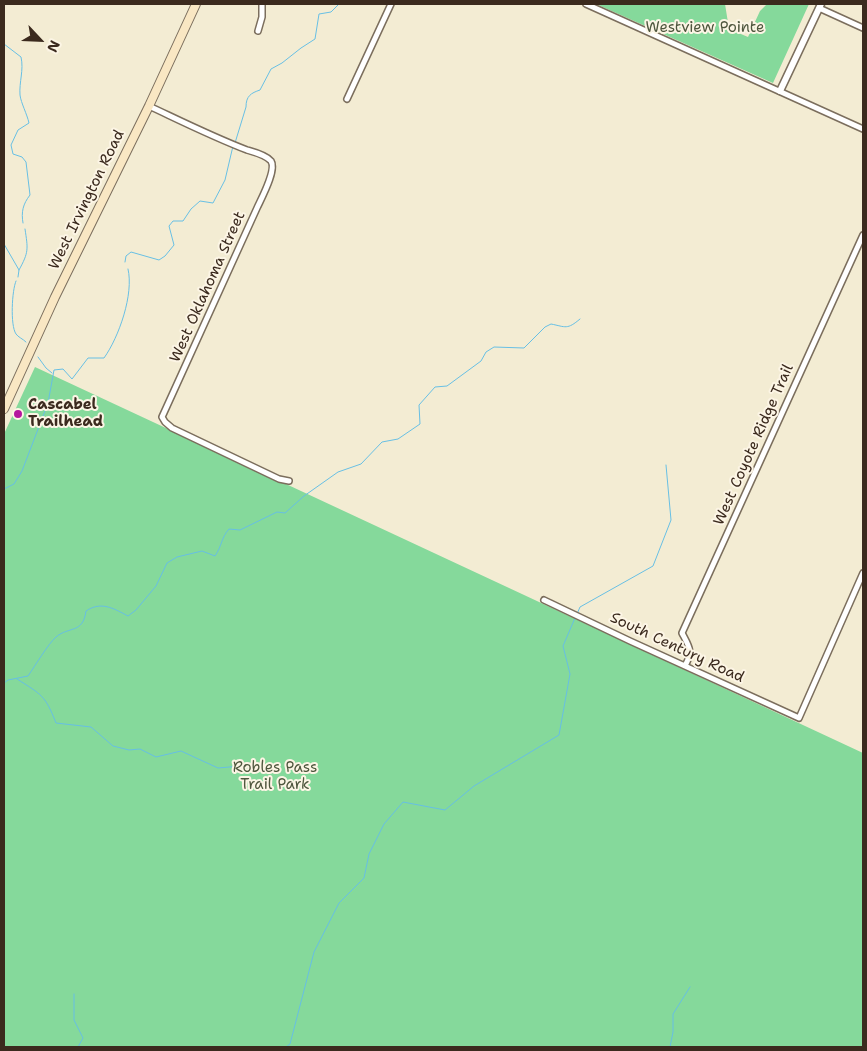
<!DOCTYPE html>
<html>
<head>
<meta charset="utf-8">
<style>
  body { margin:0 }
  #map { position:relative; width:867px; height:1051px; overflow:hidden; background:#f3ecd3; font-family:"Shantell Sans",sans-serif }
  canvas { display:block }
  .frame { position:absolute; inset:0; border:5px solid #3b2a1e; pointer-events:none }
  .north { position:absolute; left:15px; top:15px; width:50px; height:50px; -webkit-text-stroke:4px #fcf5e5; paint-order:stroke; rotate:115deg; font-size:14px; font-weight:700; line-height:20px; text-align:center; color:#3b2a1e }
  .north::after { content:''; display:block; margin:auto; width:18px; height:22px; background:#3b2a1e; clip-path:polygon(50% 0,100% 100%,50% 72%,0 100%) }
</style>
</head>
<body>
<div id="map">
<canvas width="867" height="1051"></canvas>
<div class="frame"></div>
<div class="north">N</div>
</div>
<script>
const g = document.querySelector('canvas').getContext('2d');
g.lineJoin = 'round';
function paint(path, color) {
  g.fillStyle = color;
  g.fill(path, 'evenodd');
}
function trace(path, color, width, dash) {
  g.strokeStyle = color;
  g.lineWidth = width;
  g.lineCap = dash ? 'butt' : 'round';
  g.setLineDash(dash || []);
  g.stroke(path);
}
function label(font, color, halo, rows, align = 'center') {
  g.font = font + ' "Shantell Sans",sans-serif';
  g.lineWidth = 4;
  g.setLineDash([]);
  g.textBaseline = 'middle';
  g.strokeStyle = halo;
  g.fillStyle = color;
  for (const [text, x, y, turn = 0] of rows) {
    g.save();
    g.translate(x, y);
    g.rotate((+turn || 0) * Math.PI / 180);
    g.textAlign = isNaN(turn) ? turn : align;
    if (halo) g.strokeText(text, 0, 0);
    g.fillText(text, 0, 0);
    g.restore();
  }
}
paint(new Path2D(`
  M596,4H725L729,29L748,37L760,11L767,4H809L773,83Z
  M35,367L863,753V1047H4V434Z`), '#85d99b');
trace(new Path2D(`
  M4,44L21,57C24,70 19,82 20,95C21,103 27,114 29,123L18,130L11,145L13,154L22,157L26,162L30,195C23,204 21,212 23,223
  M235,143L246,107C246,96 251,93 260,90L271,69L282,63L301,48L315,39L319,14L331,12L339,4
  M4,244L19,270L18,277
  M125,262L126,256L131,252L159,260L165,256L174,245L169,226L173,221H183L191,209L200,201L213,203L225,180L233,146
  M19,270C29,252 28,249 25,229
  M16,281C12,290 10,325 16,334C18,337 23,339 26,342
  M38,357L46,368L52,373
  M4,489L14,484L22,471L48,403L54,370L63,369L72,379L88,358H104C119,337 134,294 128,269
  M577,614L580,607L653,566L671,520L666,465
  M17,679C42,695 45,695 56,723L91,727L113,746L129,750L140,749L156,757L181,751L218,768L241,766
  M4,683L8,680L28,676C35,666 48,644 56,637C69,626 83,634 86,611C101,601 113,608 128,616L136,610L156,586L167,563L177,557L202,551L215,556C222,546 221,538 229,529L240,530L277,512L285,513L304,496L338,472L361,464L382,442L398,439L420,424L419,405L435,387L447,386L481,361L486,352L494,347L524,348L545,327L551,324C566,327 567,330 580,319
  M74,994V1020L83,1038L78,1047
  M286,1047L290,1044L314,952L339,903L364,878L369,854L384,824L403,802L445,810L474,786L559,735L570,674L563,646L575,618
  M670,1047L673,1032V1014L690,987`), '#67bfe4', 1);
const minor = new Path2D(`
  M586,4L863,129
  M819,8L863,28
  M258,31L262,17V4
  M347,99L391,4
  M149,106C181,121 213,137 247,150C254,152 266,155 271,161C277,170 261,199 257,208L162,417L165,422L172,428L279,479L289,481
  M544,600L630,641L799,718L863,573
  M685,666C693,651 690,648 682,633L863,235`);
const tertiary = new Path2D(`
  M780,91L821,4`);
const secondary = new Path2D(`
  M4,409L55,297L149,106L196,4`);
trace(minor, '#7b6e5d', 8);
trace(tertiary, '#7b6e5d', 9);
trace(secondary, '#7b6e5d', 10);
trace(minor, '#fff', 5);
trace(tertiary, '#fff', 6);
trace(secondary, '#f9e7c3', 8);
for (const [x, y, r, color] of [
  [18,414,5,"#b5179e"]
]) {
  const dot = new Path2D();
  dot.arc(x, y, r, 0, 2 * Math.PI);
  g.fillStyle = color;
  g.fill(dot);
  trace(dot, '#fcf5e5', 2);
}
label('15px', '#4e563d', '#fcf5e5', [
  ["Westview Pointe",705,28],
  ["Robles Pass",275,768],
  ["Trail Park",275,785]
]);
label('15px', '#3b2a1e', '#fcf5e5', [
  ["West Irvington Road",87,200,-64],
  ["West Oklahoma Street",208,287,-66],
  ["West Coyote Ridge Trail",754,445,-66],
  ["South Century Road",677,648,25]
]);
label('bold 15px', '#3b2a1e', '#fcf5e5', [
  ["Cascabel",28,405],
  ["Trailhead",28,422]
], 'left');
</script>
</body>
</html>
